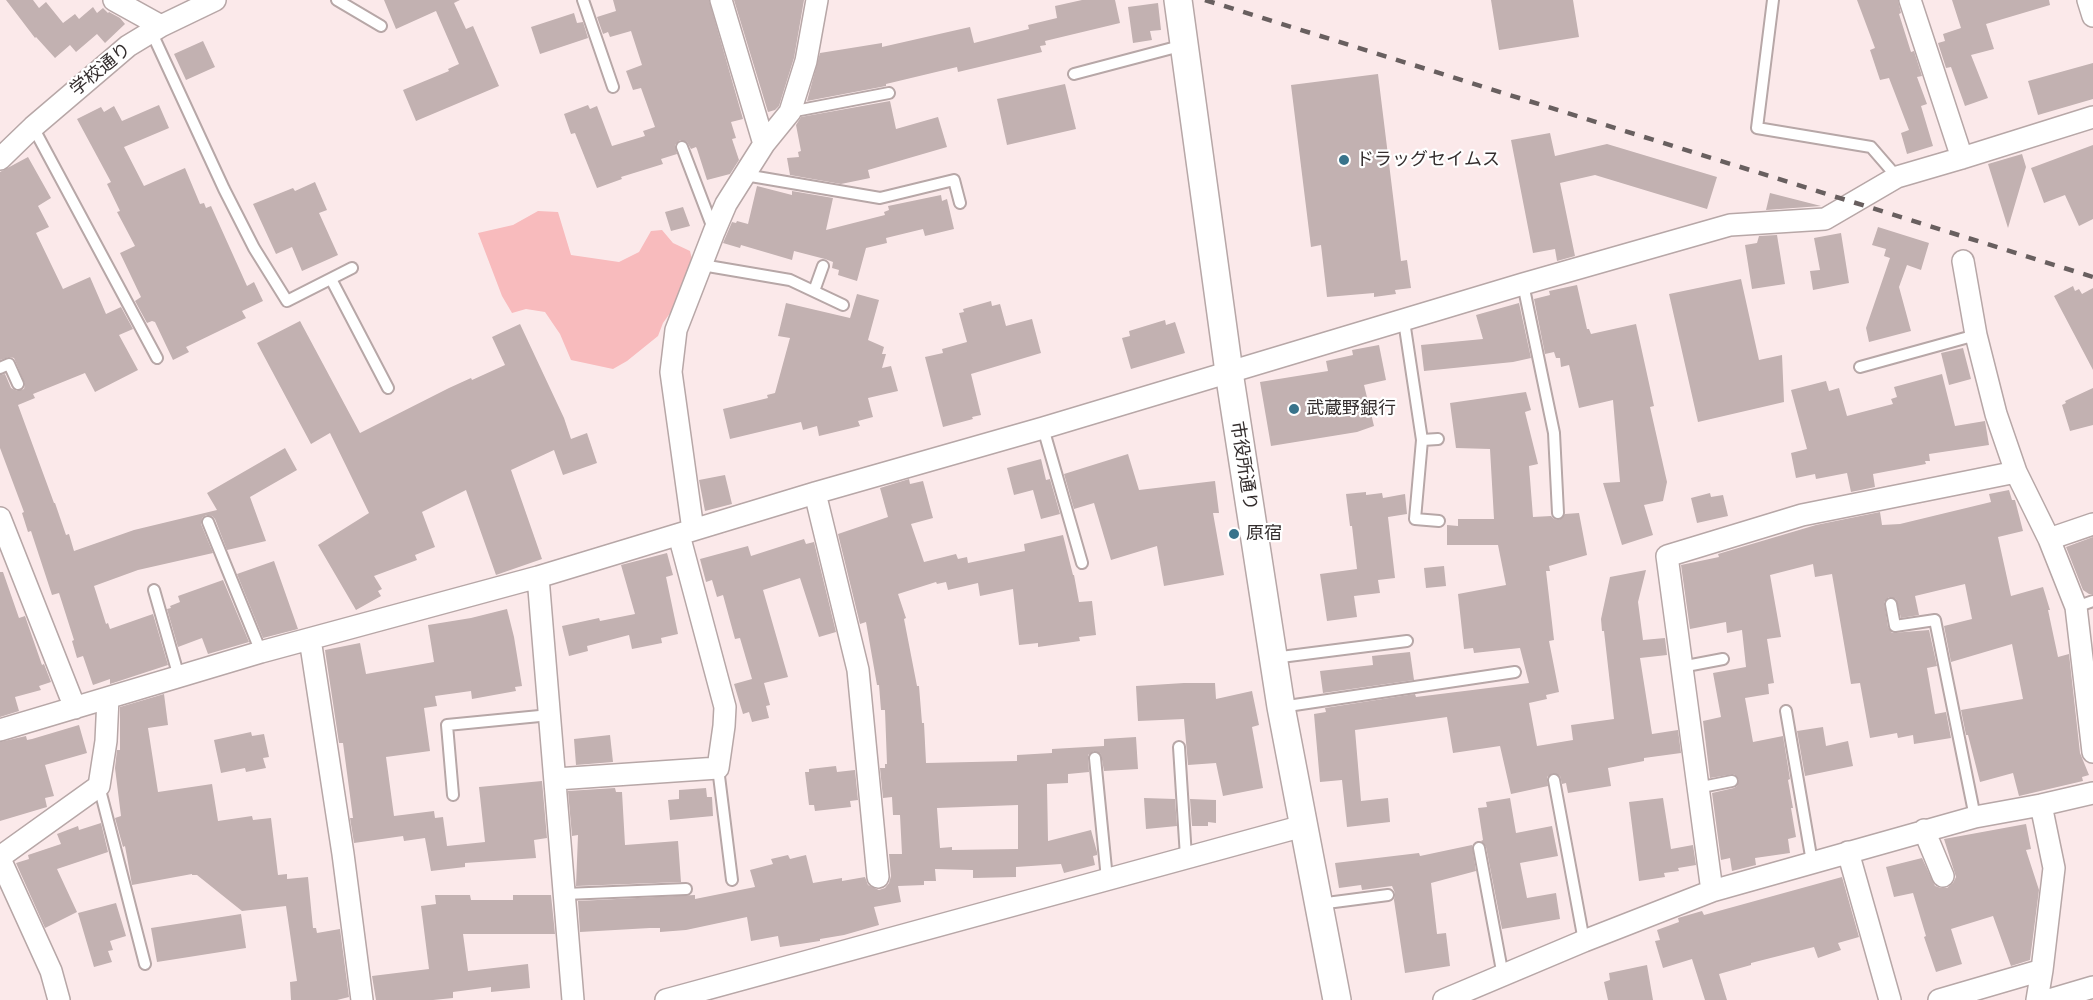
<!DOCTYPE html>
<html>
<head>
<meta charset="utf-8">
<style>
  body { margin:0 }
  canvas { display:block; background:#fbe9ea }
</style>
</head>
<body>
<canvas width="2093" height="1000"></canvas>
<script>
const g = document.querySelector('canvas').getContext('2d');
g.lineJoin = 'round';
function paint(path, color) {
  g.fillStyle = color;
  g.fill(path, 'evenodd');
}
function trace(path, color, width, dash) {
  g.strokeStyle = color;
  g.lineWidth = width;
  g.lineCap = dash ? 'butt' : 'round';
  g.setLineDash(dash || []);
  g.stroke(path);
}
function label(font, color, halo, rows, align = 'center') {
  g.font = font + ' "DejaVu Sans","Noto Sans JP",sans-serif';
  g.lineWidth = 4.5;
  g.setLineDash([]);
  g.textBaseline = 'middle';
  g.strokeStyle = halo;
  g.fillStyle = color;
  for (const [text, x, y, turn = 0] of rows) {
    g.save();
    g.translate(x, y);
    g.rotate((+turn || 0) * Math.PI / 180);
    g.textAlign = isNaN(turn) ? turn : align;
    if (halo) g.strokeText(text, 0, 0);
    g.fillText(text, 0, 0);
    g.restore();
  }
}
paint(new Path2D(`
  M538,211L558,212L571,255L619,262L639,252L651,231L662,230L673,243L690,251L693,263L678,302L663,323L658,336L627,361L613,369L571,360L560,334L545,312L526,309L512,313L502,296L478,233L513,225Z`), '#f8bbbd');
paint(new Path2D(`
  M6,0H33L39,8L46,2L63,23L75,14L79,19L93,7L97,13L103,8L108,13L109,12L120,18L125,24L105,43L97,34L76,52L70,45L55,58L36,37L35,38Z
  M384,0H460L454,3L466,29L473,26L499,86L416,121L403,90L449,71L448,69L459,64L436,11L396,29Z
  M613,0H709L743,119L731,122L736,138L732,139L739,160L730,174L707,180L697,149L696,147L691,149L687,142L680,140L675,145L677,154L661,159L663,164L621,177L622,179L597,188L575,133L571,134L564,114L588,105L590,109L597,106L612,146L645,136L643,131L655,127L641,88L633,90L626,71L642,65L631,31L610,37L608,32L603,34L597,17L616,11Z
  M734,0H804L794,58L779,106L775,110L768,112Z
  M1082,0H1115L1120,23L1045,41L1046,45L1040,46L1042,52L958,72L957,67L886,84V86L807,101L820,53L882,43V47L970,27L974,43L1029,29L1028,25L1057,18L1055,6Z
  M1491,0H1573L1579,37L1499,50Z
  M1857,0H1898L1901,13L1899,14L1911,52L1914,51L1922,76L1917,77L1927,104L1921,106L1933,146L1907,154L1901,133L1909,130L1889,78L1880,80L1870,50L1875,48Z
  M1952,0H2049L2050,5L1986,24L1994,49L1971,55L1988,98L1965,106L1951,67L1946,68L1938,43L1945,41L1943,34L1961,28Z
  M1158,3L1161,30L1150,31L1152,40L1133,43L1128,7Z
  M574,13L577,23L583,22L588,38L540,54L531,27Z
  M203,41L215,67L186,80L174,54Z
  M2093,63V99L2038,115L2028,81Z
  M1378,74L1401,261L1407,260L1411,288L1395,290L1396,294L1374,297V293L1327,297L1321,245L1311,247L1291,85Z
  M1065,84L1076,129L1007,145L997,99Z
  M890,101L896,129L938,117L947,147L868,170L870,178L841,184L790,175L787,158L799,157L798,152L801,151L796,125L801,117Z
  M159,105L169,128L124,147L144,186L185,168L200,204L204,203L206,208L211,206L247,286L254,282L263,301L242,311L246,318L186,347L189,352L173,360L155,322L152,321L147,323L135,301L141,297L120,253L135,246L117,212L120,211L107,184L111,182L77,119L101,107L104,112L114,106L122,121Z
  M1550,133L1555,156L1607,144L1717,177L1707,209L1595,175L1560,183L1575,256L1557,261L1555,249L1533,253L1511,140Z
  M2093,145V219L2079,226L2065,195L2044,203L2031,168Z
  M2022,154L2026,167L2008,228L1988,164Z
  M28,157L51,198L38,206L49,227L36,233L63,289L90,277L106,314L121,307L133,329L119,335L138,370L95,392L85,373L33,394L35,398L18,405L54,503H55L66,535L69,534L74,551L134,530L217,510L207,493L285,448L297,470L250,497L266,541L227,550L215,519L212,516L206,515L202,518L201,524L213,553L138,570L94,586L106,624L108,623L110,629L153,614L168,665L110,684V679L93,685L83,656L77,658L72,641L74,640L59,593L52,595L31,531L28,532L22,513L24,512L0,448V375L5,374L11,388L17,391L24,389L25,384L14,358L9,357L0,360V172Z
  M315,182L327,210L319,213L338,255L302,271L292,247L276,254L253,204L293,188L295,191Z
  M757,186L792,195V191L833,198L826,230L885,215L884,212L889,210L888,206L941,195L942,201L947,199L954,229L925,236L923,229L886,238L887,243L866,248L857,281L838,275L839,270L832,268L833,262L825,259L794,251L792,260L741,245L740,248L723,243L732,222L736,223L737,221L748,224Z
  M1770,193L1821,206L1766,210Z
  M683,207L690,226L671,231L665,212Z
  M1878,227L1929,243L1921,270L1907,265L1899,287L1911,331L1869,342L1866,328L1890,258L1884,256L1886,249L1872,245Z
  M1841,233L1849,283L1813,290L1810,271L1820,270L1814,238Z
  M1777,235L1785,284L1752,289L1745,245L1757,243L1759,236Z
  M1741,279L1759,360L1782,355L1784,402L1698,422L1669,294Z
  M1577,285L1587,329H1589L1591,334L1636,324L1654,406L1650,407L1667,482L1663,501L1644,505L1653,535L1622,545L1603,483L1620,482L1613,400L1579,408L1569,365L1561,367L1560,358H1556L1554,352L1545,354L1534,299L1550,295L1549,291Z
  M2073,286L2075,291L2079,289L2082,294L2093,288V370L2054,296Z
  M857,294L879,300L868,340L884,347L882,354H886L882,368L891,366L898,391L868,398L873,417L858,421L860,426L819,436L817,426L803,430L801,422L730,439L723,409L768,398L767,395L775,393L790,338L778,336L786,303L850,318Z
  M991,301L992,306L1000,304L1006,326L1032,319L1041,353L971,374L981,415L972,417L973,419L943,427L925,357L943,353L942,349L967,342L959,313L964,312L963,309Z
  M1519,303L1531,358L1513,362L1424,371L1421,345L1483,339L1476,315Z
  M1165,320L1166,325L1175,322L1185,353L1131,369L1122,338L1130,336L1129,331Z
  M300,321L360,433L449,388L471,378L472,380L505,365L492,337L520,324L564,418L571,439L587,433L597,463L563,475L554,450L511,470L542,559L496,575L466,490L422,512L435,547L415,555L417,560L374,576L382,589L378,591L381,596L356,610L318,545L369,513L330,433L311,444L257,343Z
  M1379,345L1386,380L1364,385L1374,426L1357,432L1271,446L1260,382L1328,371L1326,361L1353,355L1352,350Z
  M1963,348L1971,379L1949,385L1941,353Z
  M1942,374L1955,426L1985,421L1989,445L1929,454L1930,461H1925L1926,464L1873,474L1875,487L1851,492L1847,473L1816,479L1815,474L1796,478L1791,453L1807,449L1791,390L1826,381L1829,391L1839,388L1847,416L1893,404L1891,399L1897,397L1894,387Z
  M2093,388V425L2070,431L2062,405L2066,403L2065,401Z
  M1526,392L1531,410L1525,412L1538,464L1529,466L1533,517L1551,516L1554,519L1559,520L1565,514L1579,513L1587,555L1549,566L1550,571H1546L1554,640L1549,641L1559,692L1546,695L1547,699L1529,703L1537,746L1573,740L1571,725L1614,719L1604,631H1602L1601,619L1610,577L1646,570L1638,602L1643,640L1665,638L1667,655L1640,658L1652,734L1678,730L1681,753L1644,758V761L1608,768L1611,786L1568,793L1566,783L1562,784L1560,776L1553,773L1547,777L1548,786L1511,794L1500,746L1453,753L1447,717L1355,730L1361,801L1388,798L1390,822L1347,827L1342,780L1320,782L1314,714L1326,712L1325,708L1415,694L1416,697L1529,683L1520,648L1474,653L1473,648L1464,649L1458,594L1506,585L1498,545H1447V525L1458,526V519H1494L1490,449L1456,448L1450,403Z
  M1128,454L1139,490L1215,481L1219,513H1213L1224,575L1164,586L1157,546L1111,560L1094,503L1074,509L1064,474Z
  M1041,459L1046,480L1050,479L1060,514L1041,519L1033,490L1014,495L1007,468Z
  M725,475L732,504L705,511L699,480Z
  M909,479L910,484L923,481L933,518L911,524L924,562L956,554L958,559L967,557L968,563L1025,551L1024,544L1063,535L1073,575H1074L1079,602L1092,601L1096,635L1079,637L1080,641L1038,647V643L1019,645L1013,589L980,596L978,583L948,590L946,582L937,584L936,582L898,594L906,618L904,619L917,686H919L922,723H924L926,763L1017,761V755L1052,753V749L1104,746V739L1136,737L1138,769L1104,771L1101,754L1094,751L1088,755L1089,772L1068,774V783L1047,784L1048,841L1091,830L1097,852V855L1093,856L1095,865L1064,873L1061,864L1016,867V877L973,878V870L935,869L936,881H924V885L898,886L901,902L874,907L879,925L844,935L820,939V941L780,947L778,936L751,941L747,917L686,930L660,932V928H650L580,932L578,901L695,895V899L755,887L750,870L773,864L771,859L788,855L790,859L806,855L813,883L842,878V881L865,877L868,885L879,890L885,888L889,883L891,876L889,854H902L900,815H893L892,797L883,798L880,768H885V764H887L885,710H881L879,685H877L866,622L860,624L838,534L888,517L880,488ZM1018,805V849L952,850V847L940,848L937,808Z
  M2009,490L2012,500H2015L2023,531L1998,537L2011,596L2043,587L2050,610H2048L2058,657L2069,654L2080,753L2089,775L2082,777L2083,781L2019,796L2013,773L1980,782L1968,735H1966L1961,710L2023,699L2012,644L1951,662L1944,626L1972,619L1965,584L1915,596L1919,615L1901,618L1896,599L1889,597L1884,602L1888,627L1892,633L1929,630L1937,666L1927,668L1935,714L1946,712L1951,738L1914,744L1913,735L1898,738L1897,733L1870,738L1860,683L1851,684L1832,574L1815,577L1813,564L1770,575L1781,637L1767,639L1774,683L1768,684L1769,694L1745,698L1753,742L1783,736L1790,779L1788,780L1793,808H1791L1796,837L1788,839L1790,853L1755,858L1756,865L1732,871L1730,858L1721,860L1712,793L1734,788L1737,786L1739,780L1734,774L1710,778L1703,721L1721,717L1713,673L1746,667L1742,630L1727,633L1726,622L1690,629L1681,565L1719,557L1718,554L1816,525L1880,512L1882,525L1900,524L1991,502L1989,494Z
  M1366,492V495L1382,493L1383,498L1405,494L1407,514L1388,517L1395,578L1378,580L1380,593L1354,596L1357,617L1327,621L1320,574L1357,569L1352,526H1350L1346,494Z
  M1710,493L1711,497L1723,495L1728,516L1697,523L1691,498Z
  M2093,537V594H2089L2083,590L2066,547Z
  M804,539L806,544L814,542L836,632L819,637L800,578L763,590L788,677L764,683L770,705L766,706L769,718L752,722L749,712L743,714L734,684L752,679L740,638L735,639L723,595L717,597L712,580L706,582L700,559L748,546L751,556Z
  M667,553L673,575L666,577L678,634L661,638L662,643L632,649L629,635L587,646L588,651L569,656L562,626L599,618L600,621L635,614L621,565Z
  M274,561L298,629L263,638L237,574Z
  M1444,566L1446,586L1426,588L1424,568Z
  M0,572H3L19,618L25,616L42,665L44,664L51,682L39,686L41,690L15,697L19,711L0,717Z
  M223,580L249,642L208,654L202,638L178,647L167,609L171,608L170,606L180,602L178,596Z
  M507,609L514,637L522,686L515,687L516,691L472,699L471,691L435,696L437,706L424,708L430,751L386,757L394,816L434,811L435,818L443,817L447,846L485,842L479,787L542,781L547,838L534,840L536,858L465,863V867L431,871L425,838L404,841L403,836L354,843L350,818H353L343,743H339L325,650L360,643L366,674L434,662L428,625L471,618Z
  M1410,652L1414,680L1323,693L1320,671L1373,665L1372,656Z
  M1184,683H1215L1216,699L1252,691L1259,725L1252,727L1263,788L1223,796L1216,763L1188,765L1184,719L1138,721L1136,686Z
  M164,694L168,725L148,728L158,792L212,784L218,821L252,816L253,820L271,818L278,875L287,874V879L308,877L313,928H316L317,933L340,929L349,997L337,1000H291L290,982L297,981L286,906L242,911L197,875H192V874L132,885L125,846L123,847L115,818L121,816L115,768L117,750H120V707Z
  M79,725L87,753L45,765L54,796L45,798L47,807L0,821V742L26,736L27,740L32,739Z
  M1823,727L1826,746L1848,741L1853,766L1805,776L1797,731Z
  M251,732L252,736L264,734L269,757L263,758L266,768L246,772L245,768L221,773L214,740Z
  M610,735L613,762L576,765L574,739Z
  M836,766L837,772L855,770L858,800L850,801L851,807L815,811L814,805H809L805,772H809V769Z
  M615,788L616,792H622L625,845L678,841L681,882L576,886L578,835L572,836L568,791Z
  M706,788L707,797H712L713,816L670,820L668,800L679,799V790Z
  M1144,798L1175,799L1177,826L1146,829Z
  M1510,798L1516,833L1552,826L1558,856L1520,863L1527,898L1556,893L1560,919L1502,929L1486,847L1481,841L1483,840L1478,808L1487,807L1486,802Z
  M1663,798L1671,849L1693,845L1696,865L1678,868L1679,871L1664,873L1665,877L1639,881L1629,802Z
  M1190,799L1216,800V823L1208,822V826H1192Z
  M101,823L108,852L57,869L77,912L45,928L16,863L29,859L28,855L61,844L57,834L78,826L79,830Z
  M2026,824L2031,849L2026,850L2039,890L2030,960L2011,966L1993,916L1951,929L1962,964L1936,972L1924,937L1926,936L1913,893L1894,897L1886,867L1922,858L1935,886L1941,888H1947L1953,883L1956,877L1944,839Z
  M1472,845L1476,871L1431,883L1437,934L1446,933L1450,966L1405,973L1394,900L1395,893L1392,886L1362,890L1361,885L1339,888L1335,863L1419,853L1420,856Z
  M1842,877L1859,937L1838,943L1841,950L1818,958L1814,947L1751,963V965L1719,974L1727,1000H1705L1692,959L1663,968L1655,941L1660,940L1657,930L1679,922L1678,918L1702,911L1704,915Z
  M435,895H470L471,900H513V895H551L555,934H463L468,971L528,964L530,988L491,992V987L453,992V998L433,1000H376L372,976L429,969L421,906L436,904Z
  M116,903L126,936L110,941L113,950L108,951L112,962L94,967L78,913Z
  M241,914L246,948L157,962L151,928Z
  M1647,965L1653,1000H1608L1604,982L1610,980L1609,973Z`), '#c2b1b1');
const service = new Path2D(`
  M337,0L381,26
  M583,0L613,87
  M1773,0L1757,128L1871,147L1897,177
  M151,31L224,189L254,248L287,301L352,268
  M1074,74L1184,45
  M790,112L889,93
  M33,127L157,358
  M682,147L714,231
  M745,175L880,198L954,180L960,203
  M702,265L790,280L843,305
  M331,279L388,388
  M1523,284L1554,433L1558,513
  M814,291L823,266
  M1404,321L1422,440L1415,519L1439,521
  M1860,367L1976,335
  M0,368L9,364L18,384
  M1043,428L1082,563
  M1422,440L1438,439
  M208,522L261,652
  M154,590L179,677
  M1891,604L1895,626L1935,620L1975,817
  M2076,607L2093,601
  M1273,658L1407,641
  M1681,667L1723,659
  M1281,707L1515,672
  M1786,711L1812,862
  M1179,747L1186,857
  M1095,758L1107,879
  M718,768L732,880
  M1554,780L1584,941
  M99,786L145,964
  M1697,788L1732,781
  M453,795L447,725L550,715
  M1479,848L1503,976
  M565,894L686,889
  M1319,904L1388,895`);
const minor = new Path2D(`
  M114,0L161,26
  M721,0L764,144
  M1910,0L1962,158
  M2088,0L2093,16
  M0,159L33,127L128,46L161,26L215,0
  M1963,261L1976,335L1996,414L2016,472L2049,539L2076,607L2093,752
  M815,493L858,670L878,877
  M0,518L75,708
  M693,530L671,372L676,330L714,232L726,204L764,144L790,112L806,61L817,0
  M2049,539L2093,524
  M538,577L573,1000
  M310,639L343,854L362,1000
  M0,730L261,652L538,577L815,493L1043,428L1523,284L1730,225L1825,219L1897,177L1962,158L2093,117
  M556,779L718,768L724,726L725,707L679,535
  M2041,805L2054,868L2042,970
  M1924,830L1943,876
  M1848,852L1890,1000
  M0,857L99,786L106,741L108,698
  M0,859L51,971L59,1000
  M1712,891L1667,556L1802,515L2016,472
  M666,1000L1303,826
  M1444,1000L1584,941L1712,891L1975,817L2041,805L2093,793
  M1939,1000L2042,970L2037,1000
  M2049,1000L2093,987`);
const tertiary = new Path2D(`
  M1178,0L1229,372L1281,707L1337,1000`);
trace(service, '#b7a7a7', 14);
trace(minor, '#b7a7a7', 24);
trace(tertiary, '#b7a7a7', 30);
trace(service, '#fff', 10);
trace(minor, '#fff', 21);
trace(tertiary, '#fff', 27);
trace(new Path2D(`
  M1205,0L2093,277`), '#685f5f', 4.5, [10, 10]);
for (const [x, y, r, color] of [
  [1344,160,6,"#38738b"],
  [1294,409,6,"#38738b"],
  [1234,534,6,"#38738b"]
]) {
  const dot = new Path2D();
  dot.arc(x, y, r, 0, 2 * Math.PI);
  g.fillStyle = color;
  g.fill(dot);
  trace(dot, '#fff', 2);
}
label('18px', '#342e2e', '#fff', [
  ["学校通り",101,70,-39],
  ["市役所通り",1243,466,81]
]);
label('18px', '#342e2e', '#fff', [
  ["ドラッグセイムス",1356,160],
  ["武蔵野銀行",1306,409],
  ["原宿",1246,534]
], 'left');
</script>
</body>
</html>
